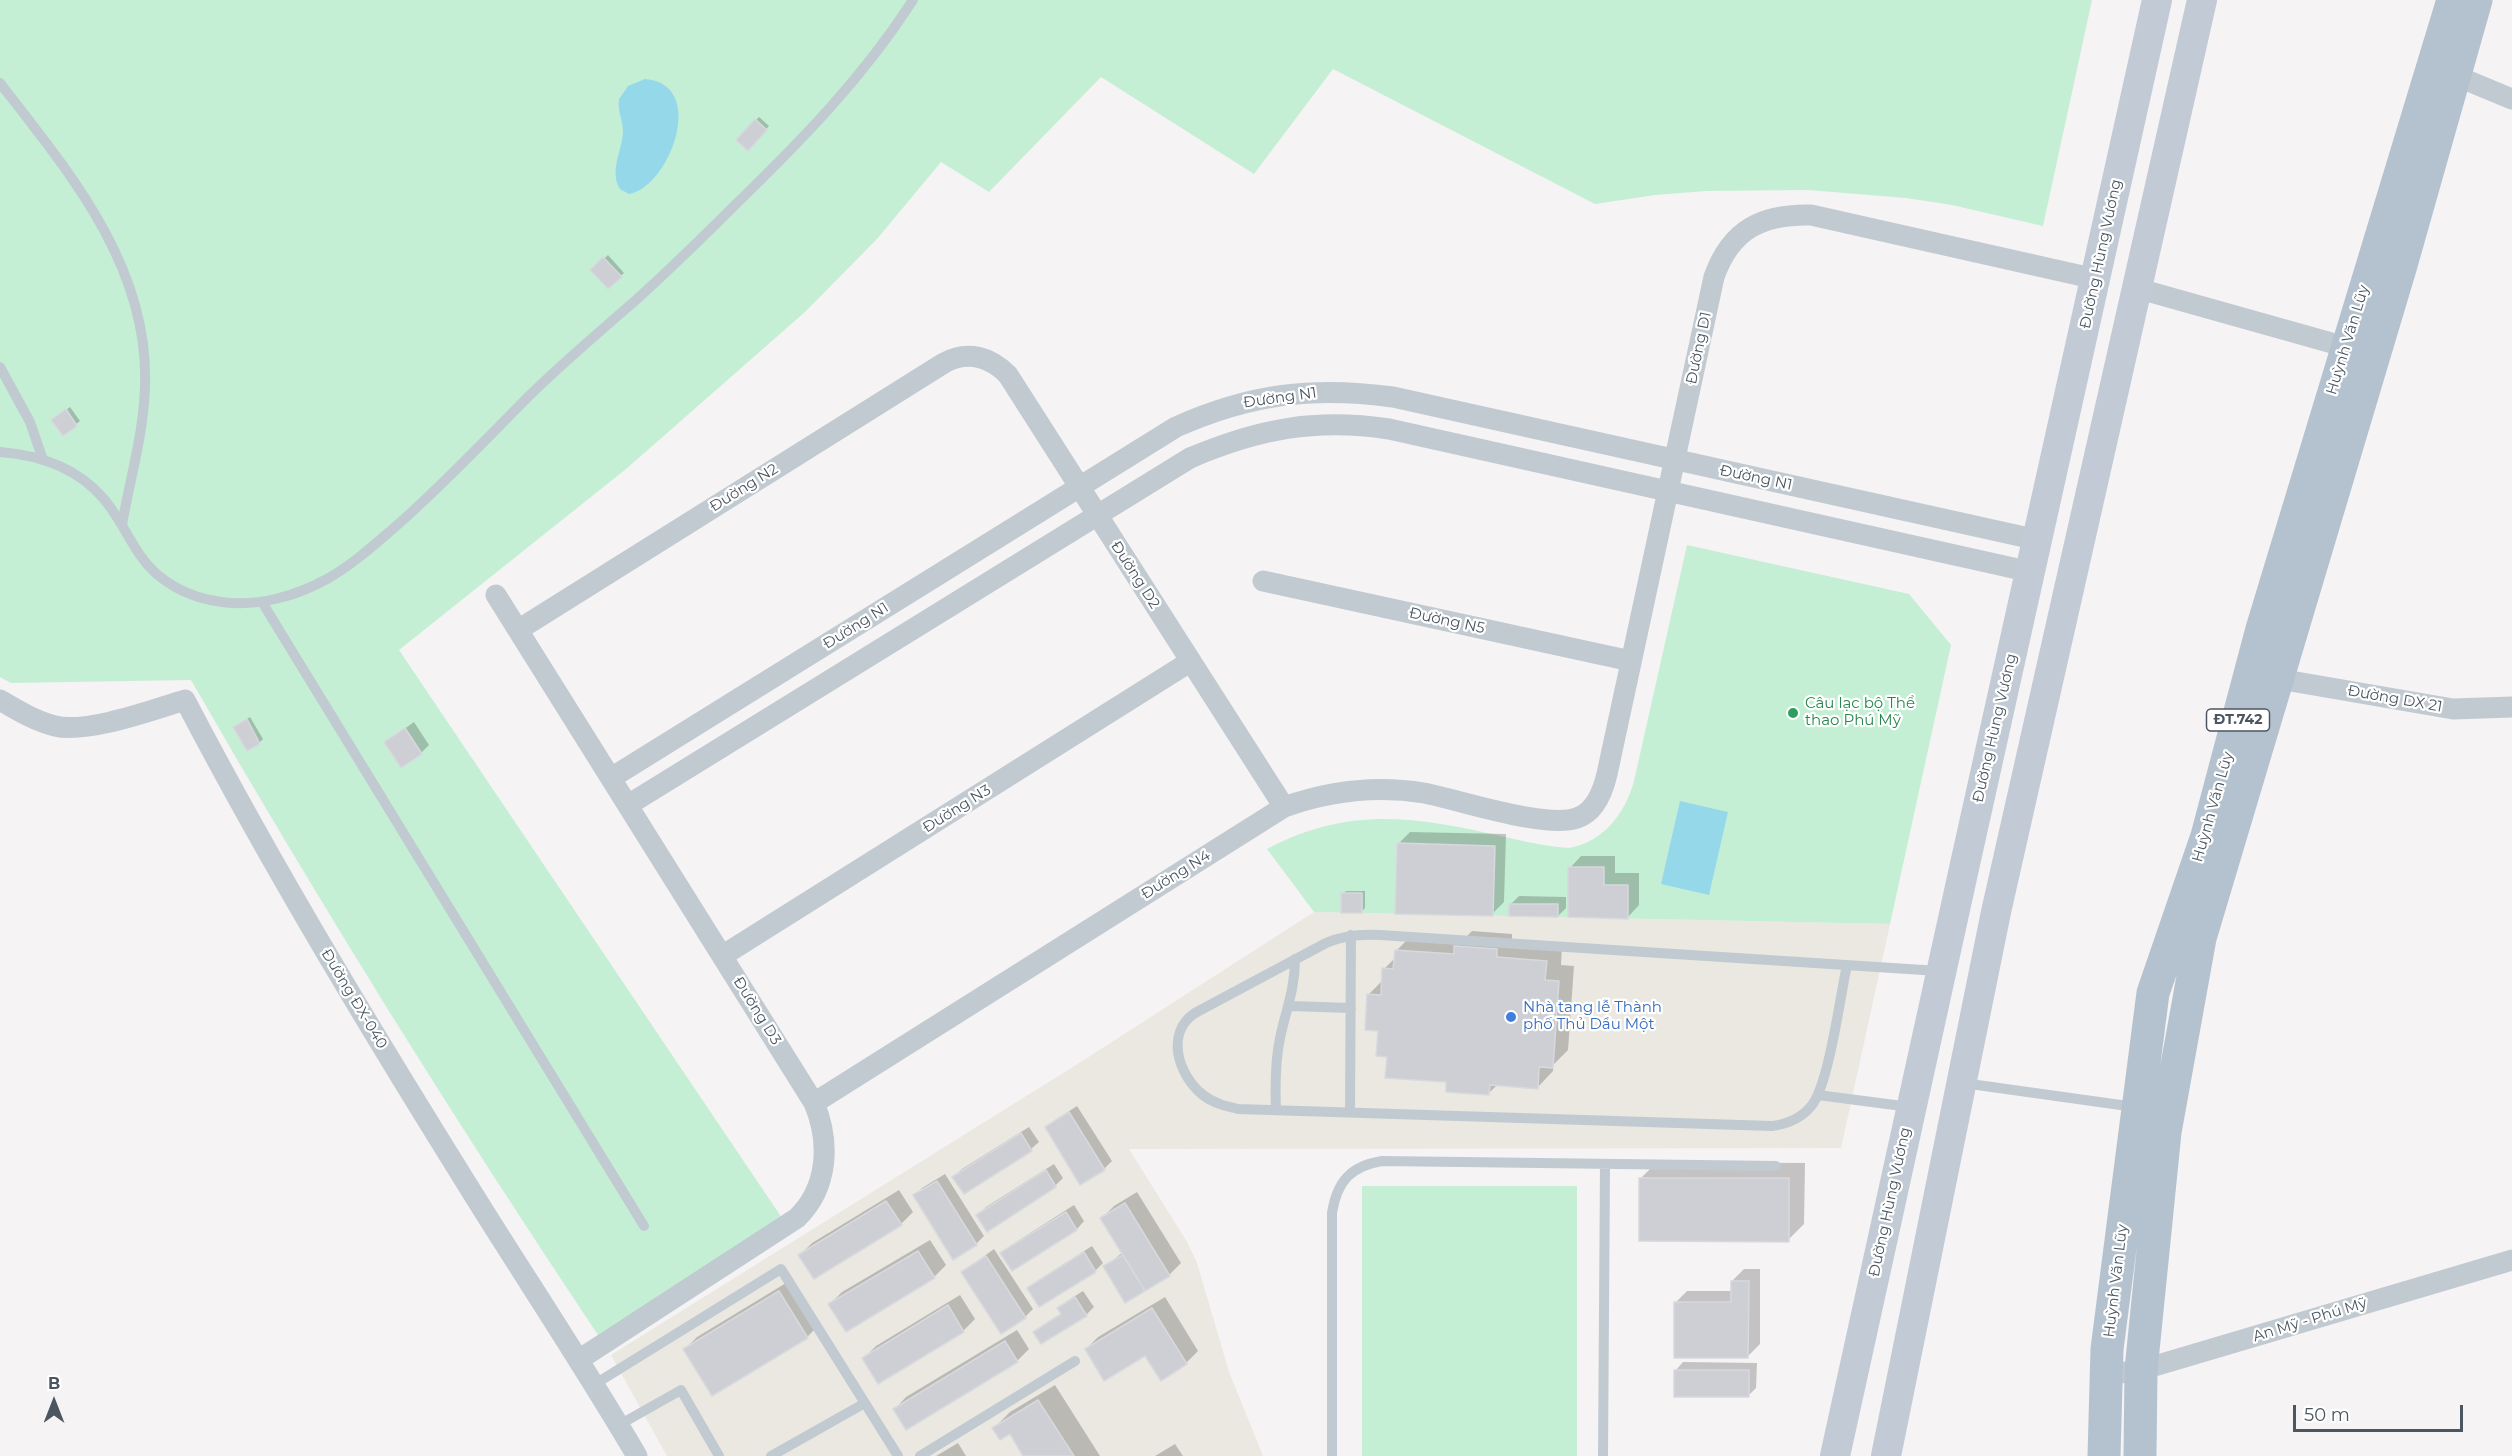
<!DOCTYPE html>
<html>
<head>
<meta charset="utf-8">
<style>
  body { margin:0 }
  #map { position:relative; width:2512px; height:1456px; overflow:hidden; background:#f5f3f3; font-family:Montserrat,sans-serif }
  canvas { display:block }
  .north { position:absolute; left:24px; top:1372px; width:60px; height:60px; -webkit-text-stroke:4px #fff; paint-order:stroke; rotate:0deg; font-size:16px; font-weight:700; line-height:24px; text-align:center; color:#4b5660 }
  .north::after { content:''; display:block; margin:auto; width:21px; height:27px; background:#4b5660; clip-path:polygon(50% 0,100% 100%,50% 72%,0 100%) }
  .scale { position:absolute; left:2293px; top:1405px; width:170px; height:27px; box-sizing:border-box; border:3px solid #4b5660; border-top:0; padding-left:8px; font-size:18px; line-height:21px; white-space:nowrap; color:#4b5660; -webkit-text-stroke:4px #fff; paint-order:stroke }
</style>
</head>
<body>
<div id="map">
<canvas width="2512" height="1456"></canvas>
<div class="north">B</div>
<div class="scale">50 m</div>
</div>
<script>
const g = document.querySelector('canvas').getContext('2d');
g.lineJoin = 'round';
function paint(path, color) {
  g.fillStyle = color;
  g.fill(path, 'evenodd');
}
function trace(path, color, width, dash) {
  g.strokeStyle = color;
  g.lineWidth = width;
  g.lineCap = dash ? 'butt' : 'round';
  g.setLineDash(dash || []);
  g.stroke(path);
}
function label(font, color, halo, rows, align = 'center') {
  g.font = font + ' Montserrat,sans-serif';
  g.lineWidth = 4.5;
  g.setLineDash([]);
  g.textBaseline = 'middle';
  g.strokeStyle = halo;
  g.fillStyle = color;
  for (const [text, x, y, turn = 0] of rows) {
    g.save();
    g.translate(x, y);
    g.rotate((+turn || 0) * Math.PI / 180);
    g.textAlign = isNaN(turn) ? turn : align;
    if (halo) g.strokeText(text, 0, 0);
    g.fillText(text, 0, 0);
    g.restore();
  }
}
paint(new Path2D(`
  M1314,912L1890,924L1841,1148L1129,1149L1187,1242L1197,1263L1229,1372L1263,1456H667L611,1355L1076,1065Z`), '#eae8e1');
paint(new Path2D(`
  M0,0H2092L2043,226L1952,205L1906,198L1808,190L1706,191L1655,195L1595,204L1333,69L1254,174L1101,77L989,192L941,162L877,239L805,312L626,469L399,650L782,1218L598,1335C455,1121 319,903 191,680L11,683L0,677Z
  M1687,545L1909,594L1951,645L1890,924L1314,912L1267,849C1343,809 1406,815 1487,833C1514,839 1541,846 1569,848C1603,842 1625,814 1634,781Z
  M1362,1186H1577V1456H1362Z`), '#c5efd5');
paint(new Path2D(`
  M645,79C709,84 669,188 629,194L620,189C609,171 622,151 623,132C623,120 617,110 619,99L628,86Z
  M1680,801L1728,812L1709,895L1661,884Z`), '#94d8ea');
paint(new Path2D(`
  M759,117L769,126L748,149L738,140Z
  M608,255L624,273L608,287L592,270Z
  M70,407L80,421L63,434L56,417Z
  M250,717L263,739L259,743L239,724Z
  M414,722L429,745L421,753L386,742Z
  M1410,832L1506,834L1504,902L1492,914L1398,844Z
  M1581,856H1615V873H1639V905L1628,917L1570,868Z
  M1346,891H1365V908L1361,912L1343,894Z
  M1519,896L1566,897V908L1558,916L1511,904Z
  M1472,931L1512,934V942L1562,945L1561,965L1574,966L1568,1050L1553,1065V1071L1537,1088L1498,1084L1489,1093L1389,1055L1369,994L1383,980L1384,969L1396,957V951L1412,935L1465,938Z
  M1077,1106L1112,1161L1104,1169L1081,1183L1047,1127L1055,1120Z
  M1029,1127L1039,1142L1031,1149L964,1192L954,1177L962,1169Z
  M1657,1162L1805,1163L1804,1224L1788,1240L1641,1178Z
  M1054,1164L1063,1178L1055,1186L988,1230L978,1215L986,1207Z
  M945,1174L984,1236L976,1244L915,1196L922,1188Z
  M899,1190L913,1212L901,1224L800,1255L812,1243Z
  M1137,1192L1181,1263L1169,1275L1105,1267L1123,1252L1102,1218L1114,1206Z
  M1074,1205L1084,1221L1077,1229L1013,1269L1002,1253L1010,1246Z
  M930,1240L946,1265L934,1277L830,1304L842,1292Z
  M1092,1246L1103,1263L1095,1271L1029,1288L1037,1281Z
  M994,1249L1033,1309L1025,1317L963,1272Z
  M1744,1269H1760V1344L1748,1356L1675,1303L1687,1291H1732V1281Z
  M791,1280L819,1325L807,1337L713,1393L685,1349L697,1337Z
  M1083,1291L1094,1307L1086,1315L1035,1332L1062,1313L1059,1309L1067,1301Z
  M960,1295L975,1319L963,1331L864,1358L876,1346Z
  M1165,1297L1198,1351L1186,1363L1146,1354L1086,1349L1098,1337Z
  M1017,1330L1029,1349L1017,1361L895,1409L906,1397Z
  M1683,1362L1757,1363L1756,1388L1748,1396L1676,1370Z
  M1055,1385L1100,1456H1025L1010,1432L994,1428L1010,1412Z
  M958,1443L966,1456H936Z
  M1175,1444L1183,1456H1155Z`), '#0003');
const building = new Path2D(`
  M755,119L767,130L748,151L736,140Z
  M603,257L622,277L608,289L590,270Z
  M66,409L77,426L63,436L51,420Z
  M247,719L260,744L247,751L233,727Z
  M405,728L422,754L401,768L384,742Z
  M1397,843L1495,846L1493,916L1395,914Z
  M1568,867H1604V885H1628V919L1568,917Z
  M1341,893H1362V913H1341Z
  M1509,904H1558V917L1509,916Z
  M1454,946L1497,949V957L1547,961L1545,980L1559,981L1553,1068L1539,1067L1538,1089L1490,1085L1489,1095L1446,1092V1082L1385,1078L1387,1057L1376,1056L1378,1031L1365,1030L1367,994L1381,995L1382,968L1393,969L1395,950L1454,954Z
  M1069,1112L1105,1170L1080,1185L1045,1127Z
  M1021,1133L1032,1151L964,1194L952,1177Z
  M1046,1170L1056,1187L987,1232L976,1215Z
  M1639,1178H1789V1242L1639,1241Z
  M937,1181L977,1245L953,1260L913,1195Z
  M886,1201L902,1225L814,1279L798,1255Z
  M1125,1203L1170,1276L1145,1291L1100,1218Z
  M1066,1212L1077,1230L1012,1271L1000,1253Z
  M918,1251L935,1278L846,1332L828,1304Z
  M1084,1252L1096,1272L1039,1307L1027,1288Z
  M1123,1255L1145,1291L1125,1303L1103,1266Z
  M986,1256L1026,1318L1001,1334L961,1272Z
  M1731,1281H1749L1748,1358H1674V1302H1731Z
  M779,1291L808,1338L712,1396L683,1349Z
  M1075,1297L1087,1316L1041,1344L1033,1332L1061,1314L1057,1308Z
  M948,1305L964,1332L878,1384L862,1358Z
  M1152,1308L1187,1364L1161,1381L1145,1356L1104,1381L1085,1349Z
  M1005,1341L1018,1362L906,1430L893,1409Z
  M1674,1370H1749V1397H1674Z
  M1038,1400L1074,1456H1023L1010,1434L1000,1440L992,1428Z`);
paint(building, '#cdcfd5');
trace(building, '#d7d9dd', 1.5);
trace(new Path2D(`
  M0,83C69,172 149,266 145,385C144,433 130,478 122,525
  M0,367L30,422L43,460
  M0,452C39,455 77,468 103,498C118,515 127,536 140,555C158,582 189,598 222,602C258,607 296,596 327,579C352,565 374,545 395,527C443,485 486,439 531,394C565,361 600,331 636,300C669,270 701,239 733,207C800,142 862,79 913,0
  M262,602L644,1226
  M1847,965C1840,997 1829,1083 1812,1105C1802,1118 1788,1124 1772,1126L1238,1109C1225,1106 1213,1103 1203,1095C1178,1075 1165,1033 1195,1013L1326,943C1344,935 1361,934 1380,935L1939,971
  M1290,1006L1351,1008
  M1963,1083L2135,1107
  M1818,1095L1910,1107
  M1276,1110C1275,1086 1275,1062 1280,1038C1286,1010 1295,989 1295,959
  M1350,1112L1351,935
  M595,1384L781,1269L898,1456
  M619,1425L681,1390L719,1456
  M771,1456L865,1403
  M920,1456L1075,1361
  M1332,1456V1213C1337,1181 1351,1166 1382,1161L1776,1166
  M1603,1456L1605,1164`), '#c1cad1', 10);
trace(new Path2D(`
  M2454,75L2512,99
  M2136,288L2346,347
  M1263,581L1631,661
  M496,595L814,1103C830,1141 829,1187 797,1218L580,1359
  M518,630L944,363C968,350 990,357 1008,375L1284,807
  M2279,679L2453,709L2512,707
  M0,700C17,710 35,721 55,726C87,734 152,710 185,700C277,876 380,1045 485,1213C536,1294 589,1374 637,1456
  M611,778L1176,427C1250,394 1313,386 1393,397L2038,540
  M628,805L1190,458C1258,429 1315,418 1389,429L2031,572
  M722,956L1191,661
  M814,1103L1284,807C1329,791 1376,785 1424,793C1460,800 1545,829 1577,818C1595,812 1603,791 1607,774L1714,277C1731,229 1762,214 1811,215L2096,279
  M2106,1375L2141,1370L2512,1260`), '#c1cad1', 21);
trace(new Path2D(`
  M1835,1456C1940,970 2050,486 2157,0
  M1886,1456L1996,912L2202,0`), '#c2cbd5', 30);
trace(new Path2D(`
  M2104,1456L2107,1349L2153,993L2207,836L2262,629L2453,0
  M2140,1456L2141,1370L2165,1132L2200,938L2401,265L2476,0`), '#b4c2cf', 33);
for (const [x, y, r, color] of [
  [1793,713,6,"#2e9e5b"],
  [1511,1017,6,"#3f7fe0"]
]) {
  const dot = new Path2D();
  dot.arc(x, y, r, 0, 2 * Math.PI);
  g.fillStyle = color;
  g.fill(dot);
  trace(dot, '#fff', 2);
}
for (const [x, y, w] of [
  [2238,720,63]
]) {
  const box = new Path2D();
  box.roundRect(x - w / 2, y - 11, w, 22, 4.5);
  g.fillStyle = '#fff';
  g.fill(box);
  trace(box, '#4b5660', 1.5);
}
label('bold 14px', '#4b5660', null, [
  ["ĐT.742",2238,720]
]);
label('15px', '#4b5660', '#fff', [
  ["Đường Hùng Vương",2101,254,-78],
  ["Huỳnh Văn Lũy",2348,340,-73],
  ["Đường D1",1699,348,-78],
  ["Đường N1",1280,398,-8],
  ["Đường N1",1756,478,12],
  ["Đường N2",744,488,-32],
  ["Đường D2",1135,575,57],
  ["Đường N5",1447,621,12],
  ["Đường N1",856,626,-32],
  ["Đường DX 21",2395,699,10],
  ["Đường Hùng Vương",1995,728,-77],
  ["Huỳnh Văn Lũy",2213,807,-74],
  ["Đường N3",957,809,-32],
  ["Đường N4",1176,875,-32],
  ["Đường ĐX-040",354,999,59],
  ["Đường D3",757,1011,58],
  ["Đường Hùng Vương",1890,1202,-78],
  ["Huỳnh Văn Lũy",2116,1281,-83],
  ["An Mỹ - Phú Mỹ",2310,1320,-17]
]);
label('15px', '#27864d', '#fff', [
  ["Câu lạc bộ Thể",1805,704],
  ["thao Phú Mỹ",1805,721]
], 'left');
label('15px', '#366cbe', '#fff', [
  ["Nhà tang lễ Thành",1523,1008],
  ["phố Thủ Dầu Một",1523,1025]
], 'left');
</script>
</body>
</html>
